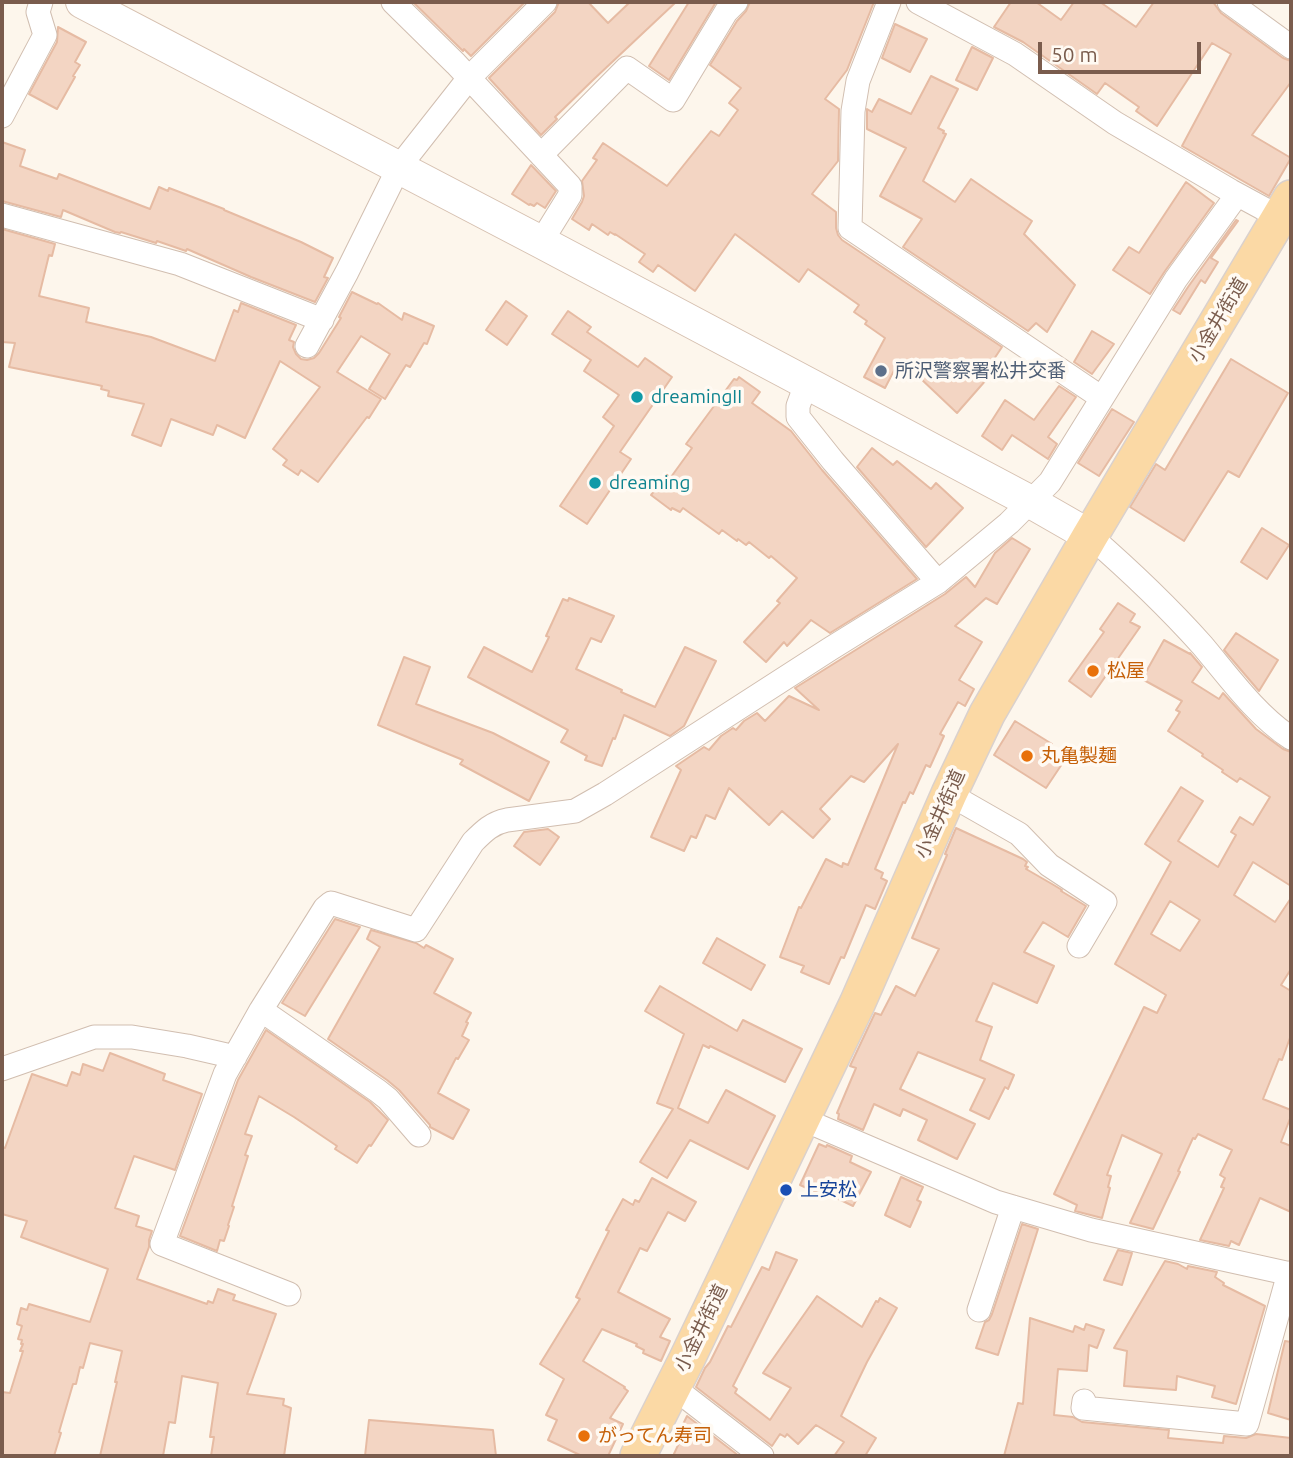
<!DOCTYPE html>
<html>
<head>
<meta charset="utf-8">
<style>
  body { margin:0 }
  #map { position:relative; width:1293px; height:1458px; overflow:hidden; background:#fdf6ec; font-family:Ubuntu,sans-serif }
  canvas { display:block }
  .frame { position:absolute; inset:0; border:4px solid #7a5c4d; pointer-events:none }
  .scale { position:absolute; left:1038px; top:42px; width:163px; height:32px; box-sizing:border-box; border:4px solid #7a5c4d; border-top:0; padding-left:9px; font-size:21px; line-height:24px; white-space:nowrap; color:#7a5c4d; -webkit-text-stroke:5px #fffaf3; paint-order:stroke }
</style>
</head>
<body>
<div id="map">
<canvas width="1293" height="1458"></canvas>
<div class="frame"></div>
<div class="scale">50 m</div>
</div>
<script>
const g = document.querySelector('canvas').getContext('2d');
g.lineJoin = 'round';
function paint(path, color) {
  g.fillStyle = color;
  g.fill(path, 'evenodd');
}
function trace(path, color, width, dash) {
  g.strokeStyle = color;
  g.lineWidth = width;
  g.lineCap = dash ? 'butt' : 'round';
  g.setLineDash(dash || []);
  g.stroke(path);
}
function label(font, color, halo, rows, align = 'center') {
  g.font = font + ' Ubuntu,"Noto Sans JP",sans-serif';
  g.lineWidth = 7;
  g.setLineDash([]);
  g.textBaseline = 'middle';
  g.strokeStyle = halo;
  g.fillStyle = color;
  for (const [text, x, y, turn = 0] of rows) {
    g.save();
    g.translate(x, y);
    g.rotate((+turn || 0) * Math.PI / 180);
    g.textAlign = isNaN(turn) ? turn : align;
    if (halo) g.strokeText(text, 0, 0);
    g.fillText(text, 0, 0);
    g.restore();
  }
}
const building = new Path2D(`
  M413,2H525L471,56L464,49L463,51Z
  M559,2H588L608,23L630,2H676L593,80L555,117L557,119L541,135L489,78L555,12Z
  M689,2H716L669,80L649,66Z
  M750,2H874L847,70L825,99L839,109L838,161L812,194L836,212V228L838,235L842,240L1002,347L982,377L986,380L957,413L900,359L885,388L864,377L885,338L865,324L867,321L854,312L859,305L808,269L799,282L735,234L695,291L658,265L653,272L639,262L645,254L615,234V235L610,232L608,235L592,224L589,230L572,219L582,202L584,196L582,181L597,160L593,158L603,143L667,186L711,131L719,136L738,110L729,103L741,88L710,65L737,21L746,11Z
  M1011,2H1036L1061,20L1074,2H1100L1136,27L1154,2H1213L1221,13L1283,58L1291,61V82L1252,135L1291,158L1269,196L1182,146L1231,54L1212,43L1157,126L1136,111L1139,107L1105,83L1097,94L1023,42L994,27Z
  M895,24L927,39L910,72L882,58Z
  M58,27L86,42L75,62L80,65L73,76L75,77L57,109L29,94L57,42Z
  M972,47L993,58L977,90L956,80Z
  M931,76L958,89L938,128L944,131L943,133L946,134L923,181L955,202L971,179L1032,221L1024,234L1075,285L1047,332L1036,323L1028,331L903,247L922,219L880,196L906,148L867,129V109L872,112L879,99L911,114Z
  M2,142L25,150L20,166L57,179L59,174L150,209L159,187L168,191L169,188L224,209V210L301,242L333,258L324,277L328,278L315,302L251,277L187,249L186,251L157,241L156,243L121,232L120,233L115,232L63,210L61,217L2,201Z
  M531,165L556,191L545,208L537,203L534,206L530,204L529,205L512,194Z
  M1186,182L1214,203L1165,271L1150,294L1113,270L1129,247L1139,253Z
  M1236,220L1238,221L1211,258L1218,262L1205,283L1201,280L1180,314L1173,310L1188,287Z
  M2,229L55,244L52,256L49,255L39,296L89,308L86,322L151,337L215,361L234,310L238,312L241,303L296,325L289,340L294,342L293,347L296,354L301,359L307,360L314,358L319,353L341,318L339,317L352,292L377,304L378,303L402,320L404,313L434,326L427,344L424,343L410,367L406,365L385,399L369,389L390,354L361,336L337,372L381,399L369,418L367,417L318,482L301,470L298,475L283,465L287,460L273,449L320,387L280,361L245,438L217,425L213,435L171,419L161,446L132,435L144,404L108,396L109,391L101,389L102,386L98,385L9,367L15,343L2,342Z
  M506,301L527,316L507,345L486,330Z
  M568,311L591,327L587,332L638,367L645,358L672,377L620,452L631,459L587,524L560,506L614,426L603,417L619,395L584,371L591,360L552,334Z
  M1092,331L1114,344L1092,374L1074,362Z
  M1231,359L1288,393L1239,477L1228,471L1184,541L1130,507L1156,464L1165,470Z
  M739,377L760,392L752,403L791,431L822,470L917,579L830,633L811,620L787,646L784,642L766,662L744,642L780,603L777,601L797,578L771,556L769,558L749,542L746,545L738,539L737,541L722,530L719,534L683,508L680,512L672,508L671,510L651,495L668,474L671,477L692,448L686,444L734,379L737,380Z
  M1059,386L1076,397L1048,437L1057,444L1048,459L1012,435L1002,450L982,436L1005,400L1034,420Z
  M1112,409L1134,422L1099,476L1078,463Z
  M872,448L893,465L897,461L931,489L936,483L963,508L926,547L857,467Z
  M1262,528L1289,545L1267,579L1241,562Z
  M1012,538L1030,549L997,604L986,598L955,626L982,642L959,680L974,689L965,706L958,702L940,734L944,736L930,767L926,765L913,794L910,792L905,803L903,802L875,869L883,873L881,878L887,881L875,909L866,905L844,958L841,957L829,984L801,972L804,966L780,957L799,907L801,908L826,859L842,867L843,863L848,865L898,744L864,782L851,776L820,809L830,819L813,838L782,811L769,825L729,788L715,819L706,815L696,838L691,836L684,851L651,837L681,770L676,766L704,747L709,750L721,736L733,728L736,730L744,721L757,713L765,721L789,696L819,710L795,688L945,594L966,577L975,587L995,553Z
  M569,598L614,616L601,642L591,638L576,669L622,690L621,692L655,707L685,647L716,661L684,726L670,736L624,715L615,739L613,738L602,766L585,760L587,756L561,742L568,730L468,677L484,647L532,672L549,637L546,636L563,599L568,601Z
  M1118,603L1135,614L1130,622L1140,627L1091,697L1069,681L1104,632L1100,629Z
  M1236,633L1278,660L1259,691L1224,650Z
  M1164,640L1190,654V653L1202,667L1192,682L1219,699L1223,693L1256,729L1283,749L1291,752V886L1253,862L1234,895L1275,922L1291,898V969L1281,985L1291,991V1035L1282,1060L1279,1059L1263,1099L1291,1110V1116L1281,1142L1291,1146V1212L1260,1198L1239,1245L1231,1241L1229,1246L1200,1240L1224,1188L1221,1187L1225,1178L1220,1175L1232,1150L1198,1134L1195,1139L1193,1138L1178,1171L1180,1172L1153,1229L1130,1223L1162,1154L1122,1135L1107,1175L1111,1176L1108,1187L1110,1188L1102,1218L1075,1211L1077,1205L1054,1194L1144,1007L1157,1013L1166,995L1115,964L1171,862L1145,844L1181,787L1203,801L1178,841L1218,867L1236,835L1231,832L1240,817L1253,825L1270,797L1240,778L1237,782L1222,772L1223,770L1202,756L1203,754L1168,731L1180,712L1176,710L1182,701L1142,679ZM1170,901L1200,920L1180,951L1151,934Z
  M404,657L430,667L416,704L493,733L549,762L529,801L460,764L463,760L378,725Z
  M1015,721L1052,744L1048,751L1064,761L1046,788L994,755Z
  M956,828L1023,859L1027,862L1025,866L1028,867L1026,869L1052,884L1062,890L1061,891L1086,906L1068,937L1043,922L1024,952L1054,966L1037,1003L993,983L976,1021L992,1027L980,1060L1014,1075L1008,1089L1005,1087L989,1119L970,1110L985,1079L918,1052L900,1089L975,1124L957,1159L918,1140L927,1120L903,1109L900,1116L874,1104L863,1130L838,1119L839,1114L837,1113L856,1068L850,1066L875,1013L881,1015L896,986L915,996L939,949L912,938L947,855L945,854Z
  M548,829L559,837L540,865L514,846L524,832Z
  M335,919L360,927L305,1016L282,1003Z
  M371,930L416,943L424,948L426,945L453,959L434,993L471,1013L466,1022L468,1023L462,1036L469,1040L458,1059L456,1058L438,1093L469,1110L453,1139L430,1127V1125L399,1090L387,1080L328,1039L380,947L367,939Z
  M717,938L765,965L751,990L703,963Z
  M660,986L737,1031L743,1020L802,1049L785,1082L710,1046L709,1048L703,1045L678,1108L708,1123L726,1090L775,1116L748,1169L690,1140L667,1178L640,1162L673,1109L657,1103L684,1034L645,1011Z
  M266,1030L370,1102L388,1120L371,1146L369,1145L357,1163L335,1149L337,1146L294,1117L259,1096L245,1134L252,1136L245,1155L248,1156L232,1206L234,1207L228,1225L229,1226L224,1241L220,1240L217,1251L180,1236L238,1080Z
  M110,1053L165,1074L163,1080L202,1094L175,1170L134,1156L115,1208L139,1216L136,1226L152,1231L149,1240V1247L137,1279L207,1304L208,1301L213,1303L218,1289L235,1295L233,1300L276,1314L247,1394L284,1399L283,1405L291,1408L284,1456H211L214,1437H210L218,1383L182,1376L175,1423L169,1422L163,1456H100L117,1382H115L122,1351L90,1343L83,1368L80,1367L76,1384H73L59,1432L61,1433L54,1456H2V1392L10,1393L23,1351H20L23,1344H21L22,1340L18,1339L22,1326L17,1324L21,1308L27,1310L29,1304L90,1322L108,1269L21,1237L27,1221L2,1214V1147L5,1148L32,1074L67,1086L72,1072L80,1075L83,1064L103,1071Z
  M819,1144L826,1147L827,1145L852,1156L850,1162L871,1172L853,1206L822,1191L820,1194L800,1185Z
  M901,1177L923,1187L917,1200L921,1202L910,1227L885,1215Z
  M652,1178L696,1202L685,1221L668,1212L647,1251L640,1248L618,1292L670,1319L660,1337L670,1341L661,1361L643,1353L644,1350L636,1346L637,1344L602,1329L583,1361L625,1387L624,1388L628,1391L610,1418L623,1424L608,1456H582L548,1440L557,1420L546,1415L564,1379L540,1364L580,1299L576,1297L609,1231L606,1230L623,1199L633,1205L635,1200L639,1202Z
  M1022,1224L1038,1229L998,1355L976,1348L985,1322L989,1320L992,1314Z
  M1118,1250L1132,1253L1122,1285L1104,1280Z
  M776,1252L797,1260L733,1386L737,1389L735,1393L770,1420L791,1388L763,1373L817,1296L862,1327L876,1301L878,1302L880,1298L897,1308L867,1362L841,1416L876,1438L865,1456H834L844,1442L816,1425L798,1444L787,1434L785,1437L780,1434L772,1446L696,1387L705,1368L710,1362L728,1326L731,1327L762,1267L769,1270Z
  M1165,1261L1178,1264L1187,1269L1188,1266L1217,1272L1215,1277L1224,1283L1223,1285L1265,1306L1236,1404L1212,1397L1215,1386L1177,1376L1176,1390L1124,1386L1127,1351L1114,1348Z
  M1030,1318L1073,1332L1075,1326L1084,1330L1086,1324L1104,1330L1097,1348L1089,1345L1087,1371L1058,1369L1054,1415L1073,1417L1082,1422L1169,1430L1168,1438L1223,1443L1224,1436L1246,1438L1256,1434L1291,1438V1456H1004L1018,1403L1023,1404Z
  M1285,1341L1291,1342V1420L1268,1413Z
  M687,1416L739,1456H673L680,1441L676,1439Z
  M369,1420L493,1430L496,1456H365Z`);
paint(building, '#f3d5c3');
trace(building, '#e6bba3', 2);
const street = new Path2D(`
  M393,2L456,64L570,186V195L541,242
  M889,2L858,81L853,111L850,228L1102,398
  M918,2L1015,54L1115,123L1231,191L1279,217
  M1229,2L1291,47
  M2,116L45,35L38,12L41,2
  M541,155L627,68L673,100L726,12L736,2
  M2,215L180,264L322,320
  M307,346L347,272L399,167L469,78L545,2
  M806,384L798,406V417L833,461L938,582
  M1090,536C1128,569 1168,607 1202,645C1229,677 1256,715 1291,738
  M949,794L1019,834L1049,865L1105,902L1079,946
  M261,1010L378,1091L388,1099L419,1135
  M2,1069L94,1037H132L187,1046L235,1057
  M802,1119L996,1202L1091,1230L1291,1274
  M289,1294L162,1244L225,1074L261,1010L325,908L331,903L416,930L473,842C484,831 492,823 507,820L575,811L605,794L830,649L938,582L1009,523L1050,482L1176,279L1237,195
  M979,1310L1013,1207
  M673,1387L762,1456
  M1084,1401L1083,1408L1247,1424L1289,1273`);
const secondary = new Path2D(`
  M82,2L541,242L1029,501L1090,536`);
const primary = new Path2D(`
  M638,1456L686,1361L857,1004L949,794L987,714L1090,536L1291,198`);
trace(street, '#d1beb0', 25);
trace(secondary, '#d6c0b0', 34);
trace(primary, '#dad1cd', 38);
trace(street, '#fff', 23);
trace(secondary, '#fff', 32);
trace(primary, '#fbd9a5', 35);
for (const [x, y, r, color] of [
  [881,371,7,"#5c6f8a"],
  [637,397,7,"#0f9aa8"],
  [595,483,7,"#0f9aa8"],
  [1093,671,7,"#e8710a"],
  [1027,756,7,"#e8710a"],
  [786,1190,7,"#1a4fb4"],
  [584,1436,7,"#e8710a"]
]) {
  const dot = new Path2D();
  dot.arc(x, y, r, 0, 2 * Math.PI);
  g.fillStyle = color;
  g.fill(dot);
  trace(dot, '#fffaf3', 2.5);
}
label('19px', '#7a5c4d', '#fffaf3', [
  ["小金井街道",1218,320,-59],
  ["小金井街道",940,814,-66],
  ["小金井街道",701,1328,-64]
]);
label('19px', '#4e5e75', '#fffaf3', [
  ["所沢警察署松井交番",895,371]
], 'left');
label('19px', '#0d838f', '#fffaf3', [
  ["dreamingII",651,397],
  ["dreaming",609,483]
], 'left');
label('19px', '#c56008', '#fffaf3', [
  ["松屋",1107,671],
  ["丸亀製麺",1041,756],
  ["がってん寿司",598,1436]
], 'left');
label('19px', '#164399', '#fffaf3', [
  ["上安松",800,1190]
], 'left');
</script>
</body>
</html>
